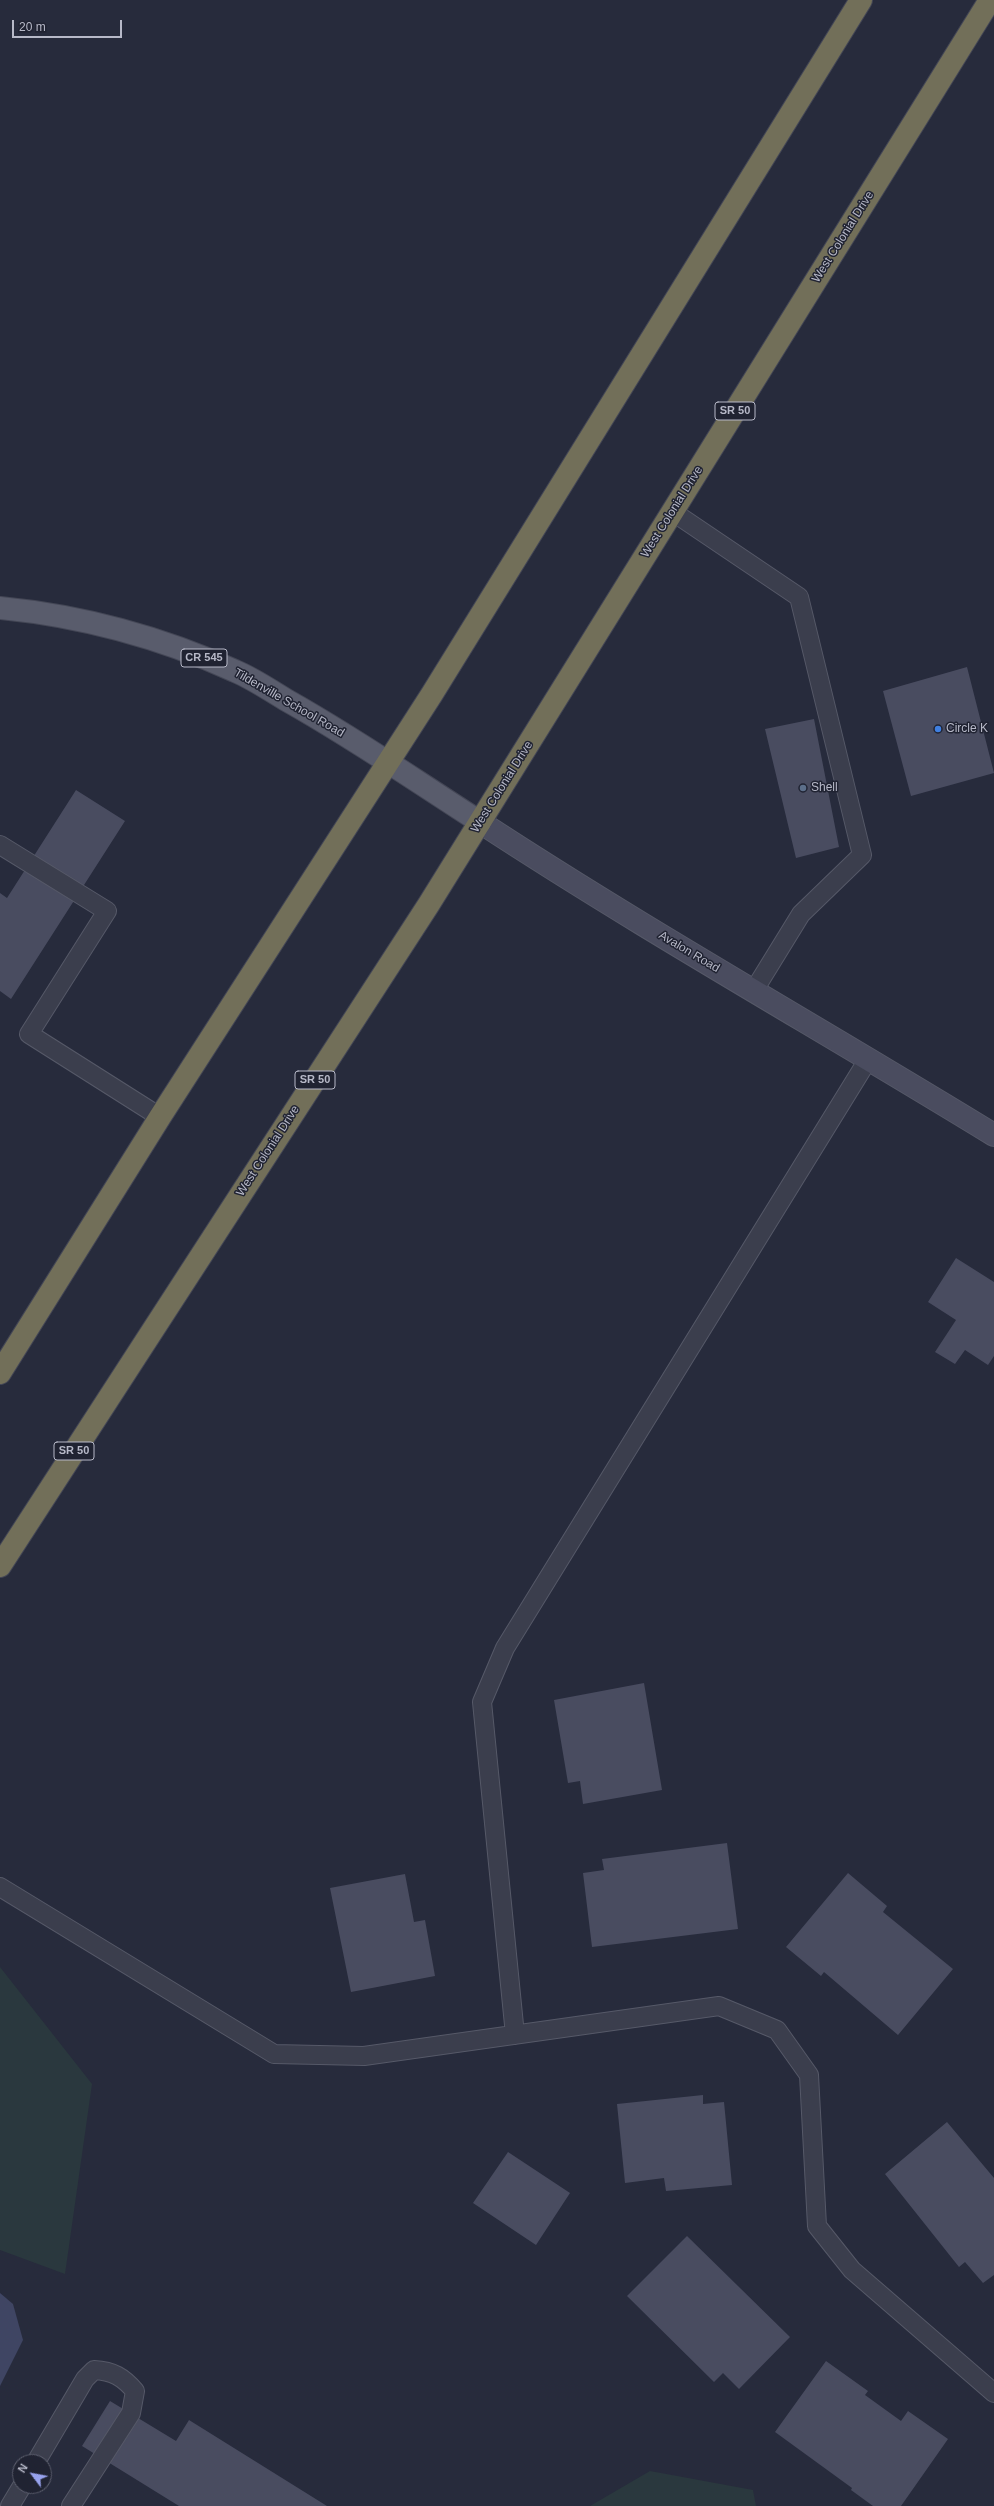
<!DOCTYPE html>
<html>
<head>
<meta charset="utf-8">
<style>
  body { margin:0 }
  #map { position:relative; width:994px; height:2506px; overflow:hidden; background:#272b3c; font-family:Arial,sans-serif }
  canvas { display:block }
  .north { position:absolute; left:12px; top:2454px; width:40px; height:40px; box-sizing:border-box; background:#202332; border:1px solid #5c5f6e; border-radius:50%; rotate:302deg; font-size:11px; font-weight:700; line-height:16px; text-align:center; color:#b7b9c8 }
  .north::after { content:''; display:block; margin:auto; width:14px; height:18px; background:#97a2ed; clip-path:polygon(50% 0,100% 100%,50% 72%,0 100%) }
  .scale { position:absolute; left:12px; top:20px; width:110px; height:18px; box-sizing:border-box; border:2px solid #b7b9c8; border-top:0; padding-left:5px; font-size:12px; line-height:14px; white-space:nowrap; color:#b7b9c8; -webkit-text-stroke:3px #202332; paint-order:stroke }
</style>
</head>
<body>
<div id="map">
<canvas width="994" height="2506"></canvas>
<div class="north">N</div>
<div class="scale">20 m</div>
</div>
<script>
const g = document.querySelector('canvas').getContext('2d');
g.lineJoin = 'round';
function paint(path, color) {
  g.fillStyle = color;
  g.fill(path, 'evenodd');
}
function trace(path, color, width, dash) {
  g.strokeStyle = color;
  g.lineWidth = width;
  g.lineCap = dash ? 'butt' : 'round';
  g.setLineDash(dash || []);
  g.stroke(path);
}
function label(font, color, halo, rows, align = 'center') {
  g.font = font + ' Arial,sans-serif';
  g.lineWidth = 3;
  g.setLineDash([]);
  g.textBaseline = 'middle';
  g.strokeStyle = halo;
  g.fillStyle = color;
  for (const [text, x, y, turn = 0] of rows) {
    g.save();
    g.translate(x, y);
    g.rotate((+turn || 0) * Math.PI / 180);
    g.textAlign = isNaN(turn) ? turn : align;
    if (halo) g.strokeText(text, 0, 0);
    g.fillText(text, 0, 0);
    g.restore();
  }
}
paint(new Path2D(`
  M0,1967L92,2084L65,2274L0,2250Z
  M650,2471L753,2490L756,2506H590Z`), '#2a383e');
paint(new Path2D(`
  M0,2293L13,2304L23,2340L0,2386Z`), '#3f4563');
paint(new Path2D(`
  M967,667L994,773L911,796L883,691Z
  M814,719L839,847L796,858L765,729Z
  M76,790L125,821L11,999L0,991V893L7,898Z
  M956,1258L994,1282V1356L988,1365L965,1350L955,1364L935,1352L956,1320L928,1302Z
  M644,1683L662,1790L583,1804L580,1781L568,1783L554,1700Z
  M727,1843L738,1929L592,1947L583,1873L604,1870L602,1859Z
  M848,1873L887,1906L883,1912L953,1969L898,2035L824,1972L821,1976L786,1947Z
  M405,1874L414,1922L425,1920L435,1976L351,1992L330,1888Z
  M703,2095V2104L724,2102L732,2185L666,2191L664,2178L625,2183L617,2104Z
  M947,2122L994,2178V2275L983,2283L965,2262L959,2267L885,2174Z
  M508,2152L570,2193L536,2245L473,2203Z
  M687,2236L790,2337L739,2389L723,2373L714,2382L627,2296Z
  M826,2361L868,2391L865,2395L901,2421L908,2411L948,2439L901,2506H873L851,2490L852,2488L775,2432Z
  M110,2401L176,2441L189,2420L327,2506H179L82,2446Z`), '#494c60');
const lane = new Path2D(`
  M673,512L799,597L862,855L801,914L753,992
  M0,845L107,911L29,1034L160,1117
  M0,1887L274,2054L364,2056L719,2006L777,2030L809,2075L817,2226L852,2270L994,2393
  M515,2035L482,1702L505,1648L869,1058
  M36,2462L85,2379L94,2370C113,2371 123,2377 135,2391L131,2413L71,2506
  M10,2506L22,2486`);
const secondary = new Path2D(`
  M480,822C648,932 823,1030 994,1135`);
const primary = new Path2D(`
  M0,608C82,616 160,637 235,671C254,679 271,691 288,701C354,738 416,781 480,822`);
const highway = new Path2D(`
  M0,1373L160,1117L432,694L861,0
  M0,1566L429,904L990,0`);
trace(lane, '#565968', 20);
trace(secondary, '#565968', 24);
trace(primary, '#444756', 24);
trace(highway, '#434655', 24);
trace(lane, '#3b3e4d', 18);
trace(secondary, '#4a4c5f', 22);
trace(primary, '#595c6c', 22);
trace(highway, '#726f59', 22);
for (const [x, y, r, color] of [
  [938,729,4,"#3f7fe0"],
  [803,788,4,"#5c6f8a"]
]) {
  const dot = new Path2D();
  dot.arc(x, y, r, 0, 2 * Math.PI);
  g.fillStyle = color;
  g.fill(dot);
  trace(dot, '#202332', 1.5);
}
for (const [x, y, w] of [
  [735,411,40],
  [204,658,46],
  [315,1080,40],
  [74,1451,40]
]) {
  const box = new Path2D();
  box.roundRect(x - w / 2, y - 9, w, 18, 3);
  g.fillStyle = '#202332';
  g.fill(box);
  trace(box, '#b7b9c8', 1);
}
label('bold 11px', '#b7b9c8', null, [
  ["SR 50",735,411],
  ["CR 545",204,658],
  ["SR 50",315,1080],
  ["SR 50",74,1451]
]);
label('12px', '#b7b9c8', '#202332', [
  ["West Colonial Drive",843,237,-58],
  ["West Colonial Drive",672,512,-58],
  ["Tildenville School Road",289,703,30],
  ["West Colonial Drive",502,787,-58],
  ["Avalon Road",689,952,31],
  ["West Colonial Drive",268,1151,-57]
]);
label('12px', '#b7b9c8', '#202332', [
  ["Circle K",946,729],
  ["Shell",811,788]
], 'left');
</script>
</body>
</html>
